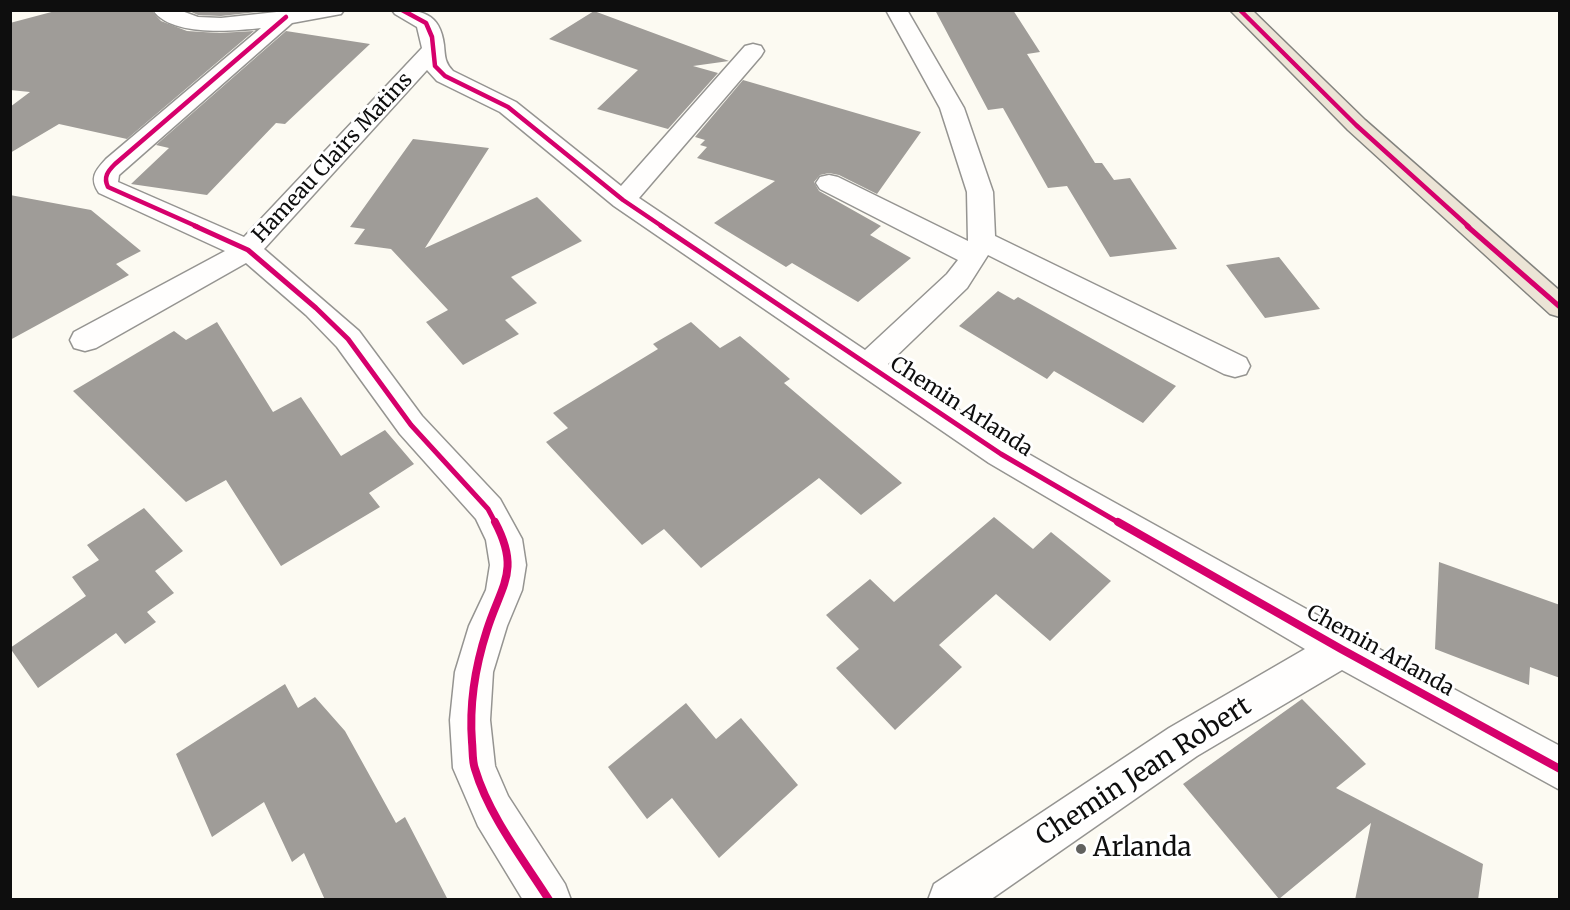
<!DOCTYPE html>
<html>
<head>
<meta charset="utf-8">
<style>
  body { margin:0 }
  #map { position:relative; width:1570px; height:910px; overflow:hidden; background:#fcfaf2; font-family:Merriweather,serif }
  canvas { display:block }
  .frame { position:absolute; inset:0; border:12px solid #0e0e0e; pointer-events:none }
</style>
</head>
<body>
<div id="map">
<canvas width="1570" height="910"></canvas>
<div class="frame"></div>
</div>
<script>
const g = document.querySelector('canvas').getContext('2d');
g.lineJoin = 'round';
function paint(path, color) {
  g.fillStyle = color;
  g.fill(path, 'evenodd');
}
function trace(path, color, width, dash) {
  g.strokeStyle = color;
  g.lineWidth = width;
  g.lineCap = dash ? 'butt' : 'round';
  g.setLineDash(dash || []);
  g.stroke(path);
}
function label(font, color, halo, rows, align = 'center') {
  g.font = font + ' Merriweather,serif';
  g.lineWidth = 6;
  g.setLineDash([]);
  g.textBaseline = 'middle';
  g.strokeStyle = halo;
  g.fillStyle = color;
  for (const [text, x, y, turn = 0] of rows) {
    g.save();
    g.translate(x, y);
    g.rotate((+turn || 0) * Math.PI / 180);
    g.textAlign = isNaN(turn) ? turn : align;
    if (halo) g.strokeText(text, 0, 0);
    g.fillText(text, 0, 0);
    g.restore();
  }
}
paint(new Path2D(`
  M59,10H151L161,21L187,31L219,33L254,31L127,139L59,124L10,153V107L30,92L10,90V23Z
  M187,10H266V11L221,16L198,15Z
  M935,10H1013L1040,52L1027,54L1095,163H1102L1114,180L1130,178L1177,249L1110,257L1067,186L1048,188L1003,108L988,110Z
  M594,11L729,61L693,66L718,73L668,129L597,109L638,70L549,39Z
  M286,31L370,44L285,124L276,123L207,195L131,184L169,148L156,145Z
  M743,80L921,132L877,194L839,175L829,173L820,175L814,182L819,191L881,226L870,235L911,258L858,302L792,263L786,267L714,223L775,181L697,158L707,147L700,145L705,140L695,137Z
  M413,139L489,148L425,248L537,197L582,241L511,277L537,303L505,320L519,334L463,365L426,322L448,310L391,249L354,244L365,229L350,227Z
  M10,195L91,210L141,251L116,264L129,275L10,340Z
  M1279,257L1320,309L1265,318L1226,265Z
  M998,291L1014,300L1018,297L1176,386L1143,423L1054,371L1047,379L959,326Z
  M217,322L273,412L301,397L341,456L385,430L414,464L369,493L380,507L281,566L226,480L186,502L73,391L174,331L186,340Z
  M691,322L720,348L740,336L790,379L784,383L902,483L861,515L819,478L701,568L664,529L642,545L546,442L568,428L553,413L658,349L653,344Z
  M144,508L183,551L155,571L174,593L147,612L156,622L125,644L116,633L38,688L10,648L86,596L72,577L99,560L87,545Z
  M994,517L1033,549L1051,532L1111,581L1050,641L996,594L939,645L962,667L895,730L836,668L859,649L826,615L870,579L894,602Z
  M1439,562L1560,605V678L1530,667L1529,685L1435,649Z
  M285,684L298,708L315,697L345,731L396,823L405,817L448,900H325L304,853L292,862L264,802L212,837L176,754Z
  M1302,699L1366,764L1336,788L1483,864L1478,900H1355L1371,823L1279,899L1183,784Z
  M686,703L716,739L741,718L798,785L719,858L672,798L647,819L608,767Z`), '#9f9c98');
const minor = new Path2D(`
  M153,10H179L198,17L221,18L286,11L344,10L341,14L292,23L119,175L118,182L244,237L422,48L417,27L395,14L392,10C421,10 440,12 444,45C445,57 445,63 453,71L516,102L621,186L745,46L753,44L761,46L764,51L761,56L639,198L865,350L947,274L958,260L820,189L816,183L820,177L829,175L838,177L968,241L967,192L940,108L886,10H907L964,108L993,192L995,236L1246,358L1250,366L1246,374L1235,377L1224,374L988,255L967,288L888,364L1013,445L1072,479L1355,636L1560,746V790L1342,670L1197,756L990,900H928L934,884L1169,728L1305,649L989,463L614,206L500,112L437,81L427,70L264,249L359,331L422,416L500,499L522,539L526,565L522,590L507,626L493,672L490,720L495,766L508,796L565,884L571,900H523L478,826L453,768L450,720L455,672L469,626L486,590L490,565L486,540L476,519L400,434L337,347L306,315L246,263L96,348L85,351L74,348L70,340L74,332L225,251L99,193C89,178 95,171 106,159L261,28C233,31 171,37 153,10Z`);
const trunk = new Path2D(`
  M1230,10H1252L1365,120L1560,291V317L1550,314L1348,130Z`);
trace(minor, '#959491', 3);
trace(trunk, '#82827e', 3);
paint(minor, '#fffefd');
paint(trunk, '#ece4d6');
trace(new Path2D(`
  M402,10L426,23L432,37L435,66L445,76L508,107L623,200L663,227
  M1240,10L1356,125L1469,227
  M198,227L108,187C103,177 108,171 115,164L286,17`), '#d6006c', 4.5);
trace(new Path2D(`
  M195,226L248,250L316,308L348,339L411,425L488,509L496,524
  M661,226L1001,454L1121,524
  M1467,226L1560,307`), '#d6006c', 5);
trace(new Path2D(`
  M495,522C521,571 501,585 487,630C475,667 469,703 472,742C473,751 472,761 475,769C489,816 523,859 549,900
  M1118,522L1341,649L1560,769`), '#d6006c', 8);
for (const [x, y, r, color] of [
  [1081,849,6,"#61615e"]
]) {
  const dot = new Path2D();
  dot.arc(x, y, r, 0, 2 * Math.PI);
  g.fillStyle = color;
  g.fill(dot);
  trace(dot, '#fff', 2);
}
label('21px', '#0e0e0e', '#fff', [
  ["Hameau Clairs Matins",333,158,-47],
  ["Chemin Arlanda",961,407,33],
  ["Chemin Arlanda",1380,651,29]
]);
label('26px', '#0e0e0e', '#fff', [
  ["Chemin Jean Robert",1144,772,-33]
]);
label('26px', '#0e0e0e', '#fff', [
  ["Arlanda",1093,849]
], 'left');
</script>
</body>
</html>
